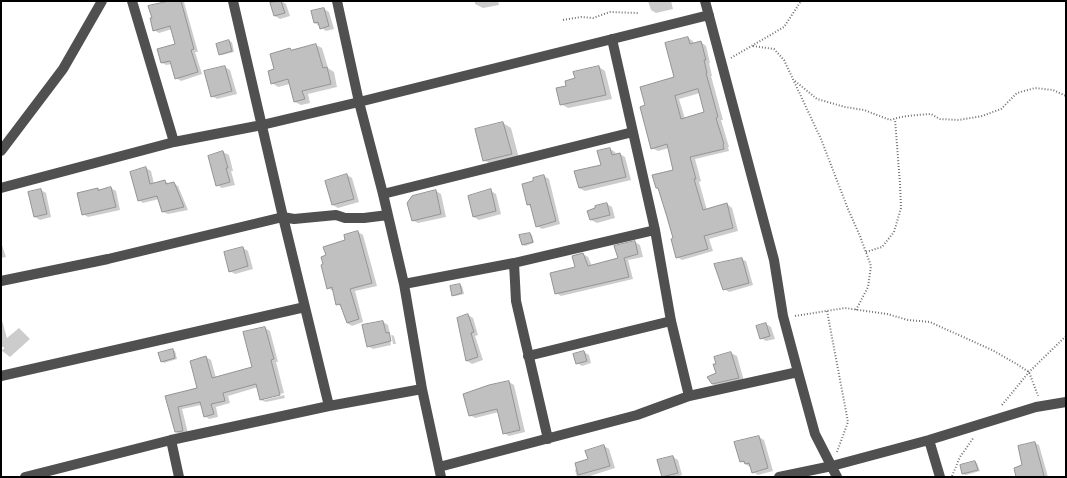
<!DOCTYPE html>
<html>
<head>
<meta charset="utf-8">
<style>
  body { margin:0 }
  #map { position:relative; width:1067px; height:478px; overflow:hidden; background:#fff; font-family:"Asap Condensed",sans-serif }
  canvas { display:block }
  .frame { position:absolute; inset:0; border:2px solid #000; pointer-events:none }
</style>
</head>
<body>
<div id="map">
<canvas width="1067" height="478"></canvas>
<div class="frame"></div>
</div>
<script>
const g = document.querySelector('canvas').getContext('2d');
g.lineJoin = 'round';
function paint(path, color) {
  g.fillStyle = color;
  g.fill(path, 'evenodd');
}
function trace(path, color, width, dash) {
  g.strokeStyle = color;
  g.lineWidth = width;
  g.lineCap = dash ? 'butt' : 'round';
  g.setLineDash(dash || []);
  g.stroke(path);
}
paint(new Path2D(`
  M173,1L184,2L198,52H195L202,74L181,81L176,78L172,64L166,65L161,62L176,44L172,29L159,33L154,30L153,18Z
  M281,1L286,4L290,16L280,19L275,16L271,4Z
  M475,1H498L499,5L483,8L475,4Z
  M648,1H671L673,9L656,13L651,10Z
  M324,9L329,12L334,29L326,31L315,23L312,12Z
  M688,38L693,41L694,44L701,42L706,46L710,63H709L712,76H711L723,120H721L729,147H728L729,151L695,159L701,181L699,182L707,210L727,204L732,208L738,231L709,239L713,251L682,260L677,257L674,239L659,189L656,187L675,171L669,148L658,151L652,148L647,106L675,78ZM700,93L705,113L685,119L679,99Z
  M229,41L232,42L234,52L222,55L220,54Z
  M316,45L322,48L328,68L334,72L337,87L308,94L310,103L301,105L295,102L290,84L278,87L272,83L275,70L290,49L292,51Z
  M225,67L230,70L237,94L217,99L212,96Z
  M599,67L605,71L612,99L568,108L561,104L567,87L576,79Z
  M503,123L511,128L519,158L492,165L484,160Z
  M610,149L615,152L616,155L620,154L625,157L631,180L585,191L579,188L602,165Z
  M223,152L229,155L233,171H231L235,185L222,188L217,185L216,153Z
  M146,168L151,171L154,184L164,181L170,184L173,183L178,186L188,210L168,214L163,212L159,199L143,203L139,200Z
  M347,175L352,178L359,202L338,208L333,205Z
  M544,176L549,179L560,224L542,229L537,226L532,207L528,205L535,182Z
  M111,188L116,191L120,210L88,217L83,214L98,189L100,190Z
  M41,190L46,193L51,217L40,220L35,217Z
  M436,191L441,194L446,217L418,223L412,220Z
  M491,191L496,194L501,214L479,220L474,217L469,197Z
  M607,204L612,207L615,218L597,223L591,220L589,211Z
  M358,232L363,235L377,286L355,291L363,322L352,326L347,323L342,307L337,304L333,291L328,288L324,265L327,256Z
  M530,234L532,235L534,243L525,246L522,244Z
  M1,242L6,257L1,258Z
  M635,242L640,245L643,257L628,260L633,279L561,296L556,293L577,268L583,254L588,257L592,266L619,258Z
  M243,248L248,251L253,269L235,274L230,271Z
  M741,259L746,261L753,285L729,292L724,289Z
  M460,285L462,286L464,294L455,296L453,295Z
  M468,315L473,318L478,335L475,336L483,360L472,364L467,361Z
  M1,317L7,338L19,328L30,339L10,357L1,350L4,349V347H1Z
  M383,322L388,325L390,334L394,336L396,344H393L391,334H389L391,345L373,349L368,346Z
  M766,324L771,327L775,339L766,341L761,338Z
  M265,328L270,331L278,362H276L284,393L264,398V400L284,395L285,398L266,402L261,400L258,387L228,396L230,403L216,407L218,417L209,419L205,416L201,405L182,409L188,433L181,435L176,432L166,396L198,389L206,357L211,360L216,378L254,368Z
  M172,350L175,351L177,359L164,363L162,361Z
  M584,352L589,355L591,363L582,366L577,363Z
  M731,353L737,356L744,381L718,387L712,384Z
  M509,382L514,385L525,432L509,436L504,433L499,412L475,418L470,415Z
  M759,437L764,440L773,471L758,475L753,472L750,467L741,461Z
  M1035,443L1039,445L1048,477H1017Z
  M604,446L609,449L615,468L590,476V477H577L575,470L589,460Z
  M673,457L678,460L682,475L677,477H663Z
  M975,462L977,463L980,471L966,475L963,474L961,465Z`), '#0003');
const building = new Path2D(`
  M169,1H181L194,49L191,50L198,72L175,79L170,61L161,63L157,49L175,44L170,26L153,31L150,18H152L148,6Z
  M278,1H281L285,13L274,16L270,3Z
  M324,8L329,26L320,29L318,22L314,23L311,11Z
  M688,37L690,44L701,41L706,60H704L707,73H706L718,117L716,118L724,144L723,145L724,149L690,157L696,179H694L703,210L727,203L733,228L704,236L708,249L676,258L671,239L673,238L667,217L658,188H656L652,175L673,170L667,144L651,149L640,107L645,105L640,87L674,77L665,43ZM698,89L704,112L681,119L675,96Z
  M229,40L232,51L219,55L216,44Z
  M316,44L323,68L327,67L331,84L302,91L305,99L294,102L288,79L271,84L268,71L274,69L270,54L290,48L291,50Z
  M225,66L232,91L211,97L204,71Z
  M599,66L606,95L560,105L556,88L566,86L565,81L575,78L573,72Z
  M503,122L512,154L483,161L475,129Z
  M610,148L612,155L620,153L626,177L579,188L574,171L601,165L597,151Z
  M223,151L228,168H226L230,182L216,186L208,156Z
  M146,167L150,184L165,180L166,184L174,182L184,207L162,212L157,196L138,201L130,172Z
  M347,174L354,199L332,205L325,181Z
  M544,175L556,221L536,227L530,204L527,205L522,184L533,181V178Z
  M111,187L116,207L82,215L77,193L98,188V190Z
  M41,189L47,214L34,217L28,192Z
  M491,189L496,211L473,217L468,196Z
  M436,190L441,214L412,221L407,203L412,196Z
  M607,203L610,215L590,220L587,211L595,208V206Z
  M358,231L372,283L350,289L359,319L347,323L340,304L336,305L332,287L327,289L321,265L323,264L321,257L326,255L323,247L345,240L344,235Z
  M530,233L533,242L522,245L519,235Z
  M635,241L638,254L624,258L629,277L555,294L550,273L575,267L572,256L583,253L588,266L618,258L614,246Z
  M243,247L248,266L229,272L224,252Z
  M742,258L749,283L723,290L714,264Z
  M460,284L462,293L452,296L450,286Z
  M468,314L474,332L471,333L478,357L466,361L457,318Z
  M383,321L386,333L389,332L391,341L367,347L362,325Z
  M766,323L770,336L760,339L756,326Z
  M265,327L274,359L271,360L280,395L260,400L256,384L223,393L225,401L211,404L214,414L204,417L200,402L178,407L183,431L175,432L165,396L197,388L190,361L206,356L212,378L252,367L243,332Z
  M173,349L175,358L161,362L158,353Z
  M584,351L587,361L576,364L573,354Z
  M731,352L739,378L712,384L707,377L716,373L713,364H716L714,357Z
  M509,381L520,430L503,434L497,409L469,416L463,394L489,385Z
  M759,436L768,468L752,473L749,463L745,464L744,461L740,462L734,442Z
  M1035,442L1044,476L1039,477H1016L1014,468L1022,465L1018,446Z
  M604,445L610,466L578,475L575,463L588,459L585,451Z
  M673,456L678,473L662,477L657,460Z
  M975,461L978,470L962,474L960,465Z`);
paint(building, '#c0c0c0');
trace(building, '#949494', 1);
trace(new Path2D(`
  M563,20L581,17L593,18L610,12L638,13
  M753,46L774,49L784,60L821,139L848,209L860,236L871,266L868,287L856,310
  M731,58L784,27L801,1
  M795,81L817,99L845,107L864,110L890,120L901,117L916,115L931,114L940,119L959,120L982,116L1001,109L1017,93L1035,88L1053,90L1066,96
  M866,252L882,247L894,232L901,208L900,184L895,119
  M827,311L848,422L837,452
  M795,316L845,308L887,314L908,320L930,322L992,350L1015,363L1029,372L1038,396
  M1002,405L1029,372L1066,336
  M952,476L960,457L974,437`), '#727272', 2, [1, 2]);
trace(new Path2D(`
  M132,1L174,142
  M233,1L283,217L329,406
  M337,1L359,102L383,194L404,284L422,389L441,477
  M705,1L774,260L783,316L798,372L815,434L837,477
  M612,39L655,230L671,321L689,396
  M1,151L63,69L102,1
  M1,188L174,142L262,125L359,102L709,15
  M383,194L633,132
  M514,263L516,301L548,439
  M1,281L108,259L283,217L294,219L336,215L345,218H364L388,215
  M404,284L514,263L655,230
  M528,356L671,321
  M1,376L305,307
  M171,440L179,477
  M929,440L940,477
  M439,467L637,415L689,396L798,372
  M25,477L171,440L329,406L422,389
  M779,477L832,466L929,440L1036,407L1066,402`), '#505050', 10);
</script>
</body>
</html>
